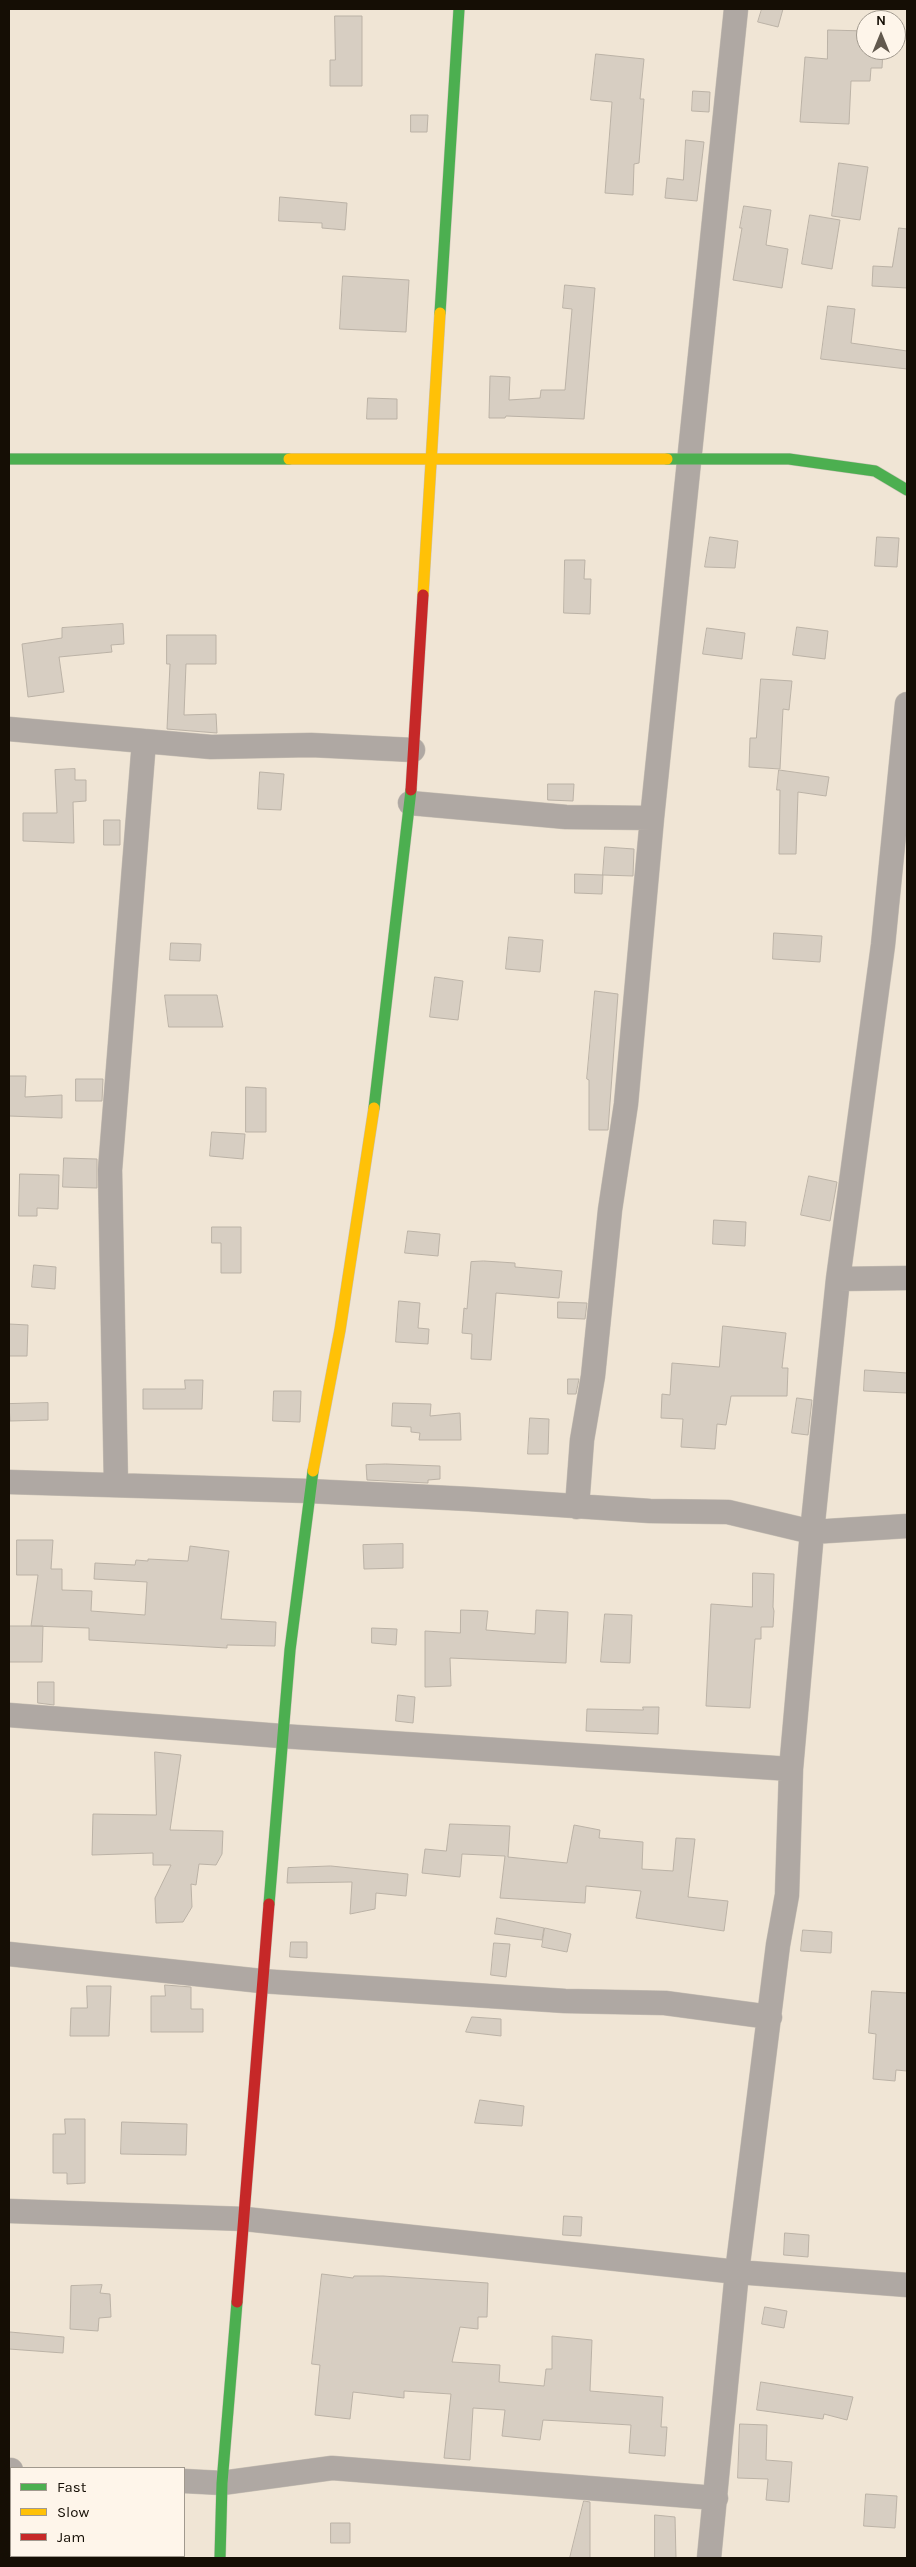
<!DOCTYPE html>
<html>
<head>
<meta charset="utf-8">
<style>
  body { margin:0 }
  #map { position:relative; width:916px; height:2567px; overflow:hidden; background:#f0e5d5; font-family:Karla,sans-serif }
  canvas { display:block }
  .frame { position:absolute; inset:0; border:10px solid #150e05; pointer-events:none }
  .legend { position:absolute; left:10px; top:2467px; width:175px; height:90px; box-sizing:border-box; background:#fef5ea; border:1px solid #a1998e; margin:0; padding:6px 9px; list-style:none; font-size:15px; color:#150e05 }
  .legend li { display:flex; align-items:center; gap:10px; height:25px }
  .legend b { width:25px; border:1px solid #a1998e }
  .north { position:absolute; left:856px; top:10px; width:50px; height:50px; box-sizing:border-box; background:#fef5ea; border:1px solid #a1998e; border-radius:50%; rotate:0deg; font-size:14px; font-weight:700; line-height:20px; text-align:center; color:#150e05 }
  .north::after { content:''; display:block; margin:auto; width:18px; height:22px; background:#62594e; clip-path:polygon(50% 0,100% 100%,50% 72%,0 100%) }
</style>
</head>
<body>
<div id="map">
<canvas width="916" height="2567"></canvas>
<div class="frame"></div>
<ul class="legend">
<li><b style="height:6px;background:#4caf50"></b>Fast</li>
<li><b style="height:6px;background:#ffc107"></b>Slow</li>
<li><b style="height:6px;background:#c62828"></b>Jam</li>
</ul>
<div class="north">N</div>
</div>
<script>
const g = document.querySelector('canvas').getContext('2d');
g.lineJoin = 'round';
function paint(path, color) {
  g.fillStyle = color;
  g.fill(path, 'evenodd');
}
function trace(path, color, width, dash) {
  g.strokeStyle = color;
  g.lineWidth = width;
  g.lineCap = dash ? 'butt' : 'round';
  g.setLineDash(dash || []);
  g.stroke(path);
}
const building = new Path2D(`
  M762,9H783L778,27L758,22Z
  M335,16H362V86H330V60H335Z
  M828,30L866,31V50H883L882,68H871L870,81H851L849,124L800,122L805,57L827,59Z
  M596,54L644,59L640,99H644L639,163L634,164L633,195L605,193L612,102L591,100Z
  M693,91L710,92L709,112L692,111Z
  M411,115H428L427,132H411Z
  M686,140L704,142L697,201L665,198L667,178L683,180Z
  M839,163L868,167L860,220L832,216Z
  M280,197L347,203L345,230L322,228V223L279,221Z
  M744,206L771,210L766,245L788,249L782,288L733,280L742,228H740Z
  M810,215L840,220L832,269L802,264Z
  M899,228L907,229V288L872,286L873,266L892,267Z
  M343,276L409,280L406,332L340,329Z
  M565,285L595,288L584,419L506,416L505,418H489L490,376L510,377L509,400L540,398L541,390H565L572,309L563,308Z
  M828,306L855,309L851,343L907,351V369L821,359Z
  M368,398L397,399V419H367Z
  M710,537L738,541L735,568L705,567Z
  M877,537L899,538L897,567L875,566Z
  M565,560H585L584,579H591L590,614L564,613Z
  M123,624L124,644L111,645L112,652L59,657L64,692L28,697L22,644L62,638V628Z
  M797,627L828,631L825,659L793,655Z
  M707,628L745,633L742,659L703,654Z
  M167,635H216V664H186L184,715L216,714L217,733L167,729L170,664H167Z
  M761,679L792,681L789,710L783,709L780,769L749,767L750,738H756Z
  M75,769V780H86V801L73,802L74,843L23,841V813H57L55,770Z
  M779,770L829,777L826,796L798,792L796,854H779L780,790H777Z
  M260,772L284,774L281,810L258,809Z
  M548,784H574L573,801L548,800Z
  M104,820H120V845H104Z
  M605,847L634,849L633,876L603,875Z
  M575,874L603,875L602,894L575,893Z
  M774,933L822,936L820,962L773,959Z
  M509,937L543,940L540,972L506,969Z
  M171,943L201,944L200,961L170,960Z
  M435,977L463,981L458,1020L430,1017Z
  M595,991L618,994L608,1130H589V1080L587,1079Z
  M165,995H217L223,1027H169Z
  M9,1076H26L25,1097L62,1095V1118L9,1116Z
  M76,1079H103L102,1101H76Z
  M246,1087L266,1088V1132H246Z
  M212,1132L245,1134L243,1159L210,1156Z
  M64,1158L97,1159V1188L63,1187Z
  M20,1174L59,1175L58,1209L37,1208V1216H19Z
  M809,1176L837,1182L830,1221L801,1215Z
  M714,1220L746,1222L745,1246L713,1244Z
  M212,1227H241V1273H221V1243H212Z
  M408,1231L440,1234L438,1256L405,1253Z
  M484,1261L515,1263V1267L562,1271L559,1298L496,1293L491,1360L471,1359L472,1334L462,1333L464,1308L467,1309L471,1262Z
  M34,1265L56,1267L55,1289L32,1287Z
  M399,1301L420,1303L418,1328L429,1329L428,1344L396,1342Z
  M558,1302L587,1303L585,1319L558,1318Z
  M9,1324L28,1325L27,1356H9Z
  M723,1326L786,1333L782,1368H788L787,1396H731L726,1425L717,1424L715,1449L681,1447L683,1419L661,1418L662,1394L670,1395L672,1363L719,1367Z
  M865,1370L907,1373V1393L864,1391Z
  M568,1379H579L576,1394H568Z
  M185,1380H203L202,1409H143V1389H185Z
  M274,1391H301L300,1422L273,1421Z
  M797,1398L812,1400L808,1435L792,1433Z
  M48,1403V1420L10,1421L9,1404Z
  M393,1403L431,1404L430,1416L460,1413L461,1440H419L420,1433L411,1432V1427L392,1426Z
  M530,1418L549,1419L548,1454H528Z
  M386,1464L440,1466V1479L428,1480V1483L367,1480L366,1465Z
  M17,1540H53L51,1569H62V1590L92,1591L91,1611L145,1615L147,1582L94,1579L95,1563L135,1565L136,1560L148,1561V1559L188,1561L190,1546L229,1551L221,1619L276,1622L275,1646L227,1645V1648L89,1640V1628L31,1626L38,1575H17Z
  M403,1544V1568L364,1569L363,1545Z
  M753,1573L774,1574L773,1607L774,1611L773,1627H761V1639H755L750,1708L706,1706L711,1604L752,1607Z
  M461,1610L488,1611L486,1630L535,1634L536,1610L568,1612L566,1663L450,1658L451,1686L425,1687V1631L460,1633Z
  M605,1614L632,1615L630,1663L601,1662Z
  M9,1626H43L42,1662H9Z
  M372,1628L397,1629L396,1645L372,1643Z
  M38,1682H54V1705L38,1703Z
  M398,1695L415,1697L413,1723L396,1721Z
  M643,1707H659L658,1734L586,1731L587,1709L643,1710Z
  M155,1752L181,1755L170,1830L223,1831L222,1854L216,1865L199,1864L196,1885L191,1884L192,1907L183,1922L156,1923L155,1898L171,1865H153V1853L92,1855L93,1814L156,1815Z
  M450,1824L510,1826L508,1857L567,1863L574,1825L600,1830L599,1838L643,1842L642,1869L673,1871L676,1838L695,1839L688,1897L728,1901L724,1931L636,1918L641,1891L586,1886L585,1903L500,1898L505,1856L462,1854L460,1877L422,1873L425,1849L446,1851Z
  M331,1866L408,1874L406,1896L376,1893L375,1909L350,1914L352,1882L287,1883L288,1868Z
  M497,1918L544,1928L542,1940L495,1934Z
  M545,1928L571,1934L567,1952L542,1947Z
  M803,1930L832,1932L831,1953L801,1951Z
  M291,1942H307V1958L290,1957Z
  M494,1943L510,1944L506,1977L491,1975Z
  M165,1985L191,1987V2009H203V2032H151V1996H165Z
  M87,1986H111L109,2036H70L71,2008H87Z
  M872,1991L907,1993V2071L896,2070L895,2081L873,2079L876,2034L869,2033Z
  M472,2017L501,2019V2036L466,2032Z
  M480,2100L524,2106L522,2126L475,2123Z
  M65,2119H85V2183L67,2184V2173H53V2134H65Z
  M122,2122L187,2124L186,2155L121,2154Z
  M564,2216L582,2217L581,2236L563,2235Z
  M785,2233L809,2235L808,2257L784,2255Z
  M322,2274L353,2278L354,2276H383L488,2283L487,2317H478V2329L460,2327L452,2362L500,2365L499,2382L544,2386L546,2369H552V2336L592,2340L590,2391L663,2397L661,2427H667L665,2456L629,2453L631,2425L543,2420L540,2440L502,2436L505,2410L473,2408L470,2460L444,2458L451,2394L404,2391V2398L353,2392L350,2419L315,2415L320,2365L312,2364Z
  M102,2285L100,2293L110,2294L111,2317L99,2318L98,2331L70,2329L71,2286Z
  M765,2307L787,2311L784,2328L762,2324Z
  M10,2332L64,2337L63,2353L9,2349Z
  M761,2382L853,2397L847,2420L824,2414L823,2419L757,2410Z
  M740,2424L767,2425L766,2460L792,2462L789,2502L766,2500L768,2479L738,2478Z
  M866,2494L897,2496L895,2528L864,2526Z
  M584,2501L590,2502V2558H570Z
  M655,2515L675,2517L676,2558H655Z
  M331,2523H350V2543H331Z`);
paint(building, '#d7cec2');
trace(building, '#bbb2a6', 1);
const street = new Path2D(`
  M9,729L211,747L311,745L413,750
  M410,803L566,817L652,818
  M838,1279L883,945L907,704
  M9,1482L309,1491L469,1499L650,1511L728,1512L812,1532L838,1279L907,1278
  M116,1485L110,1170L144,741
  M577,1507L582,1440L593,1376L610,1210L626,1104L652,818L736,9
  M9,1715L281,1736L791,1769
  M9,1954L261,1981L565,2001L665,2003L770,2017
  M9,2211L245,2219L737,2272L907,2285
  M9,2470H11
  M184,2481L222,2483L332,2468L716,2498
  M709,2558L737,2272L778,1945L787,1895L791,1769L812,1532L907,1526`);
const fast = new Path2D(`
  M440,313L459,9
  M9,459H289
  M667,459H789L875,471L907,490
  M374,1108L411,790
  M269,1904L290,1650L313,1471
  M220,2558L222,2483L237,2302`);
const slow = new Path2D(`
  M289,459H667
  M423,595L440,313
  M313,1471L340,1330L374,1108`);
const jam = new Path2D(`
  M411,790L423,595
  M237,2302L269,1904`);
trace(street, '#cac2b6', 25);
trace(fast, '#cac2b6', 12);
trace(slow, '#cac2b6', 12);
trace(jam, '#cac2b6', 12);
trace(street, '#afa8a3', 24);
trace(fast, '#4caf50', 11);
trace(slow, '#ffc107', 11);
trace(jam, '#c62828', 11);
</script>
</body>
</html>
